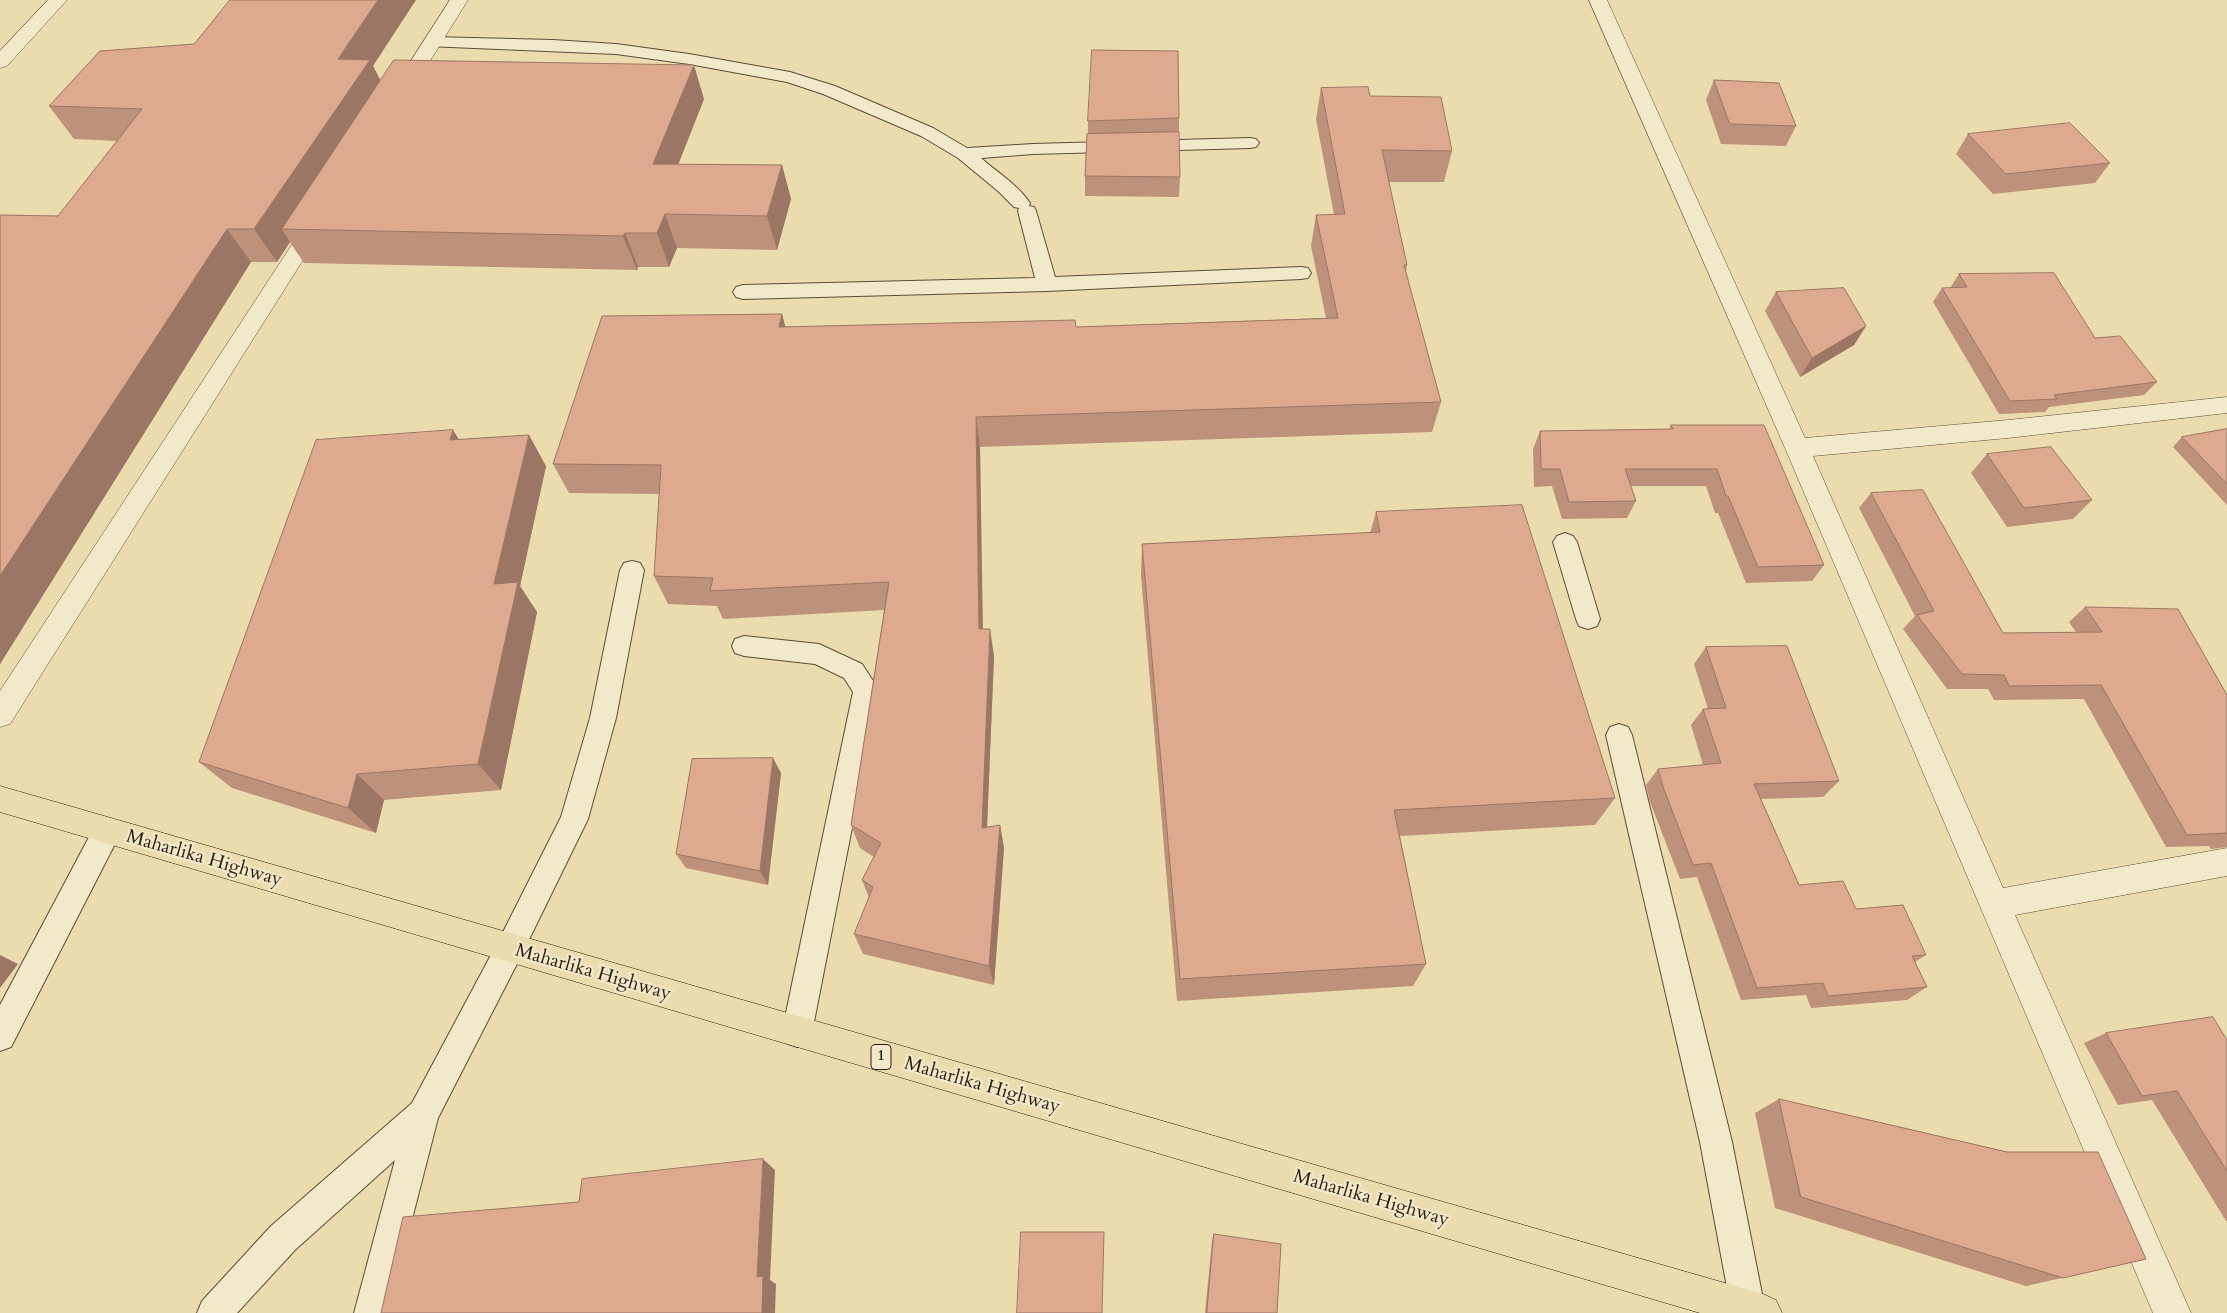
<!DOCTYPE html>
<html>
<head>
<meta charset="utf-8">
<style>
  body { margin:0 }
  canvas { display:block; background:#ebdcad }
</style>
</head>
<body>
<canvas width="2227" height="1313"></canvas>
<script>
const g = document.querySelector('canvas').getContext('2d');
g.lineJoin = 'round';
function trace(path, color, width, dash) {
  g.strokeStyle = color;
  g.lineWidth = width;
  g.lineCap = dash ? 'butt' : 'round';
  g.setLineDash(dash || []);
  g.stroke(path);
}
function paint(path, color) {
  g.fillStyle = color;
  g.fill(path, 'evenodd');
}
function label(font, color, halo, rows, align = 'center') {
  g.font = font + ' Cardo,serif';
  g.lineWidth = 4.5;
  g.setLineDash([]);
  g.textBaseline = 'middle';
  g.strokeStyle = halo;
  g.fillStyle = color;
  for (const [text, x, y, turn = 0] of rows) {
    g.save();
    g.translate(x, y);
    g.rotate((+turn || 0) * Math.PI / 180);
    g.textAlign = isNaN(turn) ? turn : align;
    if (halo) g.strokeText(text, 0, 0);
    g.fillText(text, 0, 0);
    g.restore();
  }
}
const lane = new Path2D(`
  M433,37L553,40L616,44L689,54L790,72L835,86L933,128L967,148L1033,144L1250,138L1256,139L1259,143L1256,147L1250,148L1033,154L981,158C997,172 1018,185 1030,203L1029,206L1034,207L1036,211L1055,277L1301,267L1308,268L1311,273L1308,278L1301,279L1047,291L743,299L736,297L733,292L736,287L743,285L1035,278L1018,211L1019,208L1014,207L998,191L958,158L921,136L823,94L787,82L689,64L616,54L427,46L425,42L427,38Z
  M1565,533L1573,536L1577,542L1600,619L1597,626L1588,629L1579,626L1576,619L1553,542L1557,536Z
  M632,561L640,563L644,570L616,718L588,819L520,958L438,1118L388,1313H354L395,1160L295,1250L237,1313H197L202,1301L271,1226L412,1103L500,938L561,817L590,718L620,570L624,563Z
  M744,636L819,644L862,664L879,690L812,1032L808,1043L797,1047L786,1043L782,1032L853,692L844,678L815,664L744,656L735,653L732,646L735,639Z
  M1619,724L1628,727L1632,735L1732,1142L1765,1309L1763,1313H1733L1731,1309L1700,1142L1606,735L1610,727Z
  M107,819L117,822L121,831L117,840L11,1047L0,1051V1005L97,822Z`);
const street = new Path2D(`
  M48,0H67L7,66L0,68V51Z
  M450,0H468L408,96L401,98L394,96L391,92Z
  M1589,0H1607L1805,438L2008,420L2227,397V413L2008,438L1813,456L2003,888L2227,848V876L2015,915L2191,1313H2153L1785,448Z
  M317,215L324,217L327,222L10,724L0,727V691L310,217Z`);
const primary = new Path2D(`
  M0,786L1763,1294L1776,1300L1782,1313H1700L0,812Z`);
trace(lane, '#5a4e38', 2);
trace(street, '#5a4e38', 1);
trace(primary, '#291f11', 1);
paint(lane, '#f2e8ca');
paint(street, '#f2e8ca');
paint(primary, '#ebdcad');
paint(new Path2D(`
  M373,66L380,80L704,99L678,164L782,165L791,199L777,250L677,248L669,267H638L637,270L304,263L290,242L277,262H251L0,664V215L58,216L117,141L74,139L49,106Z
  M1714,80L1796,126L1786,146L1721,144L1706,100Z
  M1321,88L1370,96L1452,151L1444,182H1389L1407,265L1406,272L1441,402L1432,432L980,447L983,629L994,656L987,827L1000,825L1004,848L994,985L863,954L854,934L869,898L862,880L874,857L860,848L851,825L884,610L723,619L717,606L668,604L654,576L659,494L569,493L553,464L782,314L785,327H1076L1326,318L1311,246L1316,215H1334L1316,119Z
  M1179,118V132L1180,177L1179,197L1085,196V176L1088,134V121Z
  M1968,134L2110,163L2095,183L1993,194L1956,154Z
  M1959,274L2095,338L2157,382L2144,395L2049,407L2045,412L1999,414L1933,302L1942,288H1950Z
  M1776,292L1866,326L1854,345L1800,377L1765,311Z
  M1671,425L1824,565L1812,581L1746,583L1718,513H1715L1706,486H1631L1636,501L1627,518L1562,519L1552,486L1534,487L1533,449L1540,431L1669,429Z
  M2227,429V505L2173,447L2182,437Z
  M459,440L546,466L520,586L537,612L501,790L384,800L376,833L232,788L199,762Z
  M1987,454L2092,500L2073,519L2007,527L1971,473Z
  M1871,493L2003,633L2076,632L2069,622L2085,607L2227,695V847L2211,849L2209,846L2166,847L2084,699L1994,700L1988,689H1947L1903,629L1915,616L1859,508Z
  M1376,512L1615,798L1595,825L1400,836L1426,964L1413,986L1177,1001L1141,576L1142,544L1370,533Z
  M1706,647L1839,781L1823,797L1761,799L1799,885L1856,909L1926,955L1915,962L1927,987L1907,1000L1811,1008L1806,995L1741,1000L1697,877L1680,879L1650,802L1646,785L1658,769L1703,765L1691,725L1703,709H1708L1694,664Z
  M781,773L768,885L686,868L676,854Z
  M2106,1033L2227,1040V1221H2226L2152,1100L2118,1105L2084,1043Z
  M1779,1099L2007,1152L2146,1259L2026,1286L1775,1208L1755,1113Z
  M1214,1234L1277,1313H1205L1212,1241Z`), '#be917b');
paint(new Path2D(`
  M378,0H416L373,66L387,93L282,229L290,242L277,262L254,229L338,59Z
  M694,65L704,99L665,198L653,164Z
  M782,165L791,199L777,250L767,216Z
  M665,214L677,248L669,267L657,233Z
  M227,229L251,262L0,664V576Z
  M625,233L638,267L637,270L623,236Z
  M782,314L790,345L779,327Z
  M1866,326L1854,345L1800,377L1812,358Z
  M976,417L980,447L983,656L979,629Z
  M453,430L473,462L450,440Z
  M529,435L546,466L520,586L537,612L501,790L478,764L494,584Z
  M990,629L994,656L986,851L982,828Z
  M773,758L781,773L768,885L760,871Z
  M357,774L384,800L376,833L348,808Z
  M1000,825L1004,848L994,985L989,966Z
  M0,955L18,964L0,988Z
  M763,1159L775,1170L770,1280L776,1284L775,1313H762L757,1277Z`), '#9b7664');
const building = new Path2D(`
  M230,0H378L338,59L370,60L254,229H227L0,576V215L58,216L142,109L49,106L100,51L194,44Z
  M1092,50L1178,51L1179,118L1088,121Z
  M394,60L694,65L653,164L782,165L767,216L665,214L657,233H625L623,236L282,229Z
  M1714,80L1779,83L1796,126L1730,124Z
  M1368,87L1370,96L1441,97L1452,151L1382,150L1407,265H1404L1441,402L976,417L979,629H990L982,828L1000,825L989,966L854,934L873,887L862,880L881,843L851,825L889,582L710,591L713,578L654,576L661,465L553,464L602,316L782,314L779,327L1075,320L1076,327L1338,318L1316,215L1345,214L1321,88Z
  M2070,123L2110,163L2006,174L1968,134Z
  M1179,132L1180,177L1085,176L1087,134Z
  M2054,273L2095,338L2120,336L2157,382L2054,395L2057,399L2010,401L1942,288L1967,287L1959,274Z
  M1844,288L1866,326L1812,358L1776,292Z
  M1671,425H1764L1824,565L1758,567L1728,496H1726L1717,469H1625L1636,501L1569,502L1560,469H1541L1540,431L1673,429Z
  M2227,429V484L2182,437Z
  M453,430L450,440L529,435L494,584L518,582L478,764L357,774L348,808L199,762L316,440Z
  M2051,447L2092,500L2024,508L1987,454Z
  M1923,490L2003,633L2102,632L2085,607L2178,609L2227,695V833L2187,835L2101,685L2009,686L2004,675L1962,674L1917,615L1934,611L1871,493Z
  M1522,505L1615,798L1394,810L1426,964L1180,979L1142,544L1380,532L1376,512Z
  M1787,646L1839,781L1754,784L1799,885L1843,881L1856,909L1903,905L1926,955L1912,956L1927,987L1828,996L1823,983L1757,988L1711,863L1693,865L1663,787L1658,769L1721,763L1703,709L1726,708L1706,647Z
  M773,758L760,871L676,854L692,759Z
  M2213,1017L2227,1040V1171L2177,1091L2142,1096L2106,1033Z
  M1779,1099L2007,1152H2098L2146,1259L2063,1278L1801,1197Z
  M763,1159L757,1277L763,1276L762,1313H381L403,1217L579,1202L582,1179Z
  M1021,1232H1104L1102,1313H1017Z
  M1214,1234L1281,1244L1277,1313H1207Z`);
paint(building, '#dda98f');
trace(building, '#9b7664', 1);
for (const [x, y, w] of [
  [881,1057,20]
]) {
  const box = new Path2D();
  box.roundRect(x - w / 2, y - 12.5, w, 25, 4);
  g.fillStyle = '#f2e8ca';
  g.fill(box);
  trace(box, '#291f11', 1);
}
label('bold 15px', '#291f11', null, [
  ["1",881,1057]
]);
label('19px', '#291f11', '#f2e8ca', [
  ["Maharlika Highway",204,859,16],
  ["Maharlika Highway",593,973,16],
  ["Maharlika Highway",982,1086,16],
  ["Maharlika Highway",1371,1199,16]
]);
</script>
</body>
</html>
